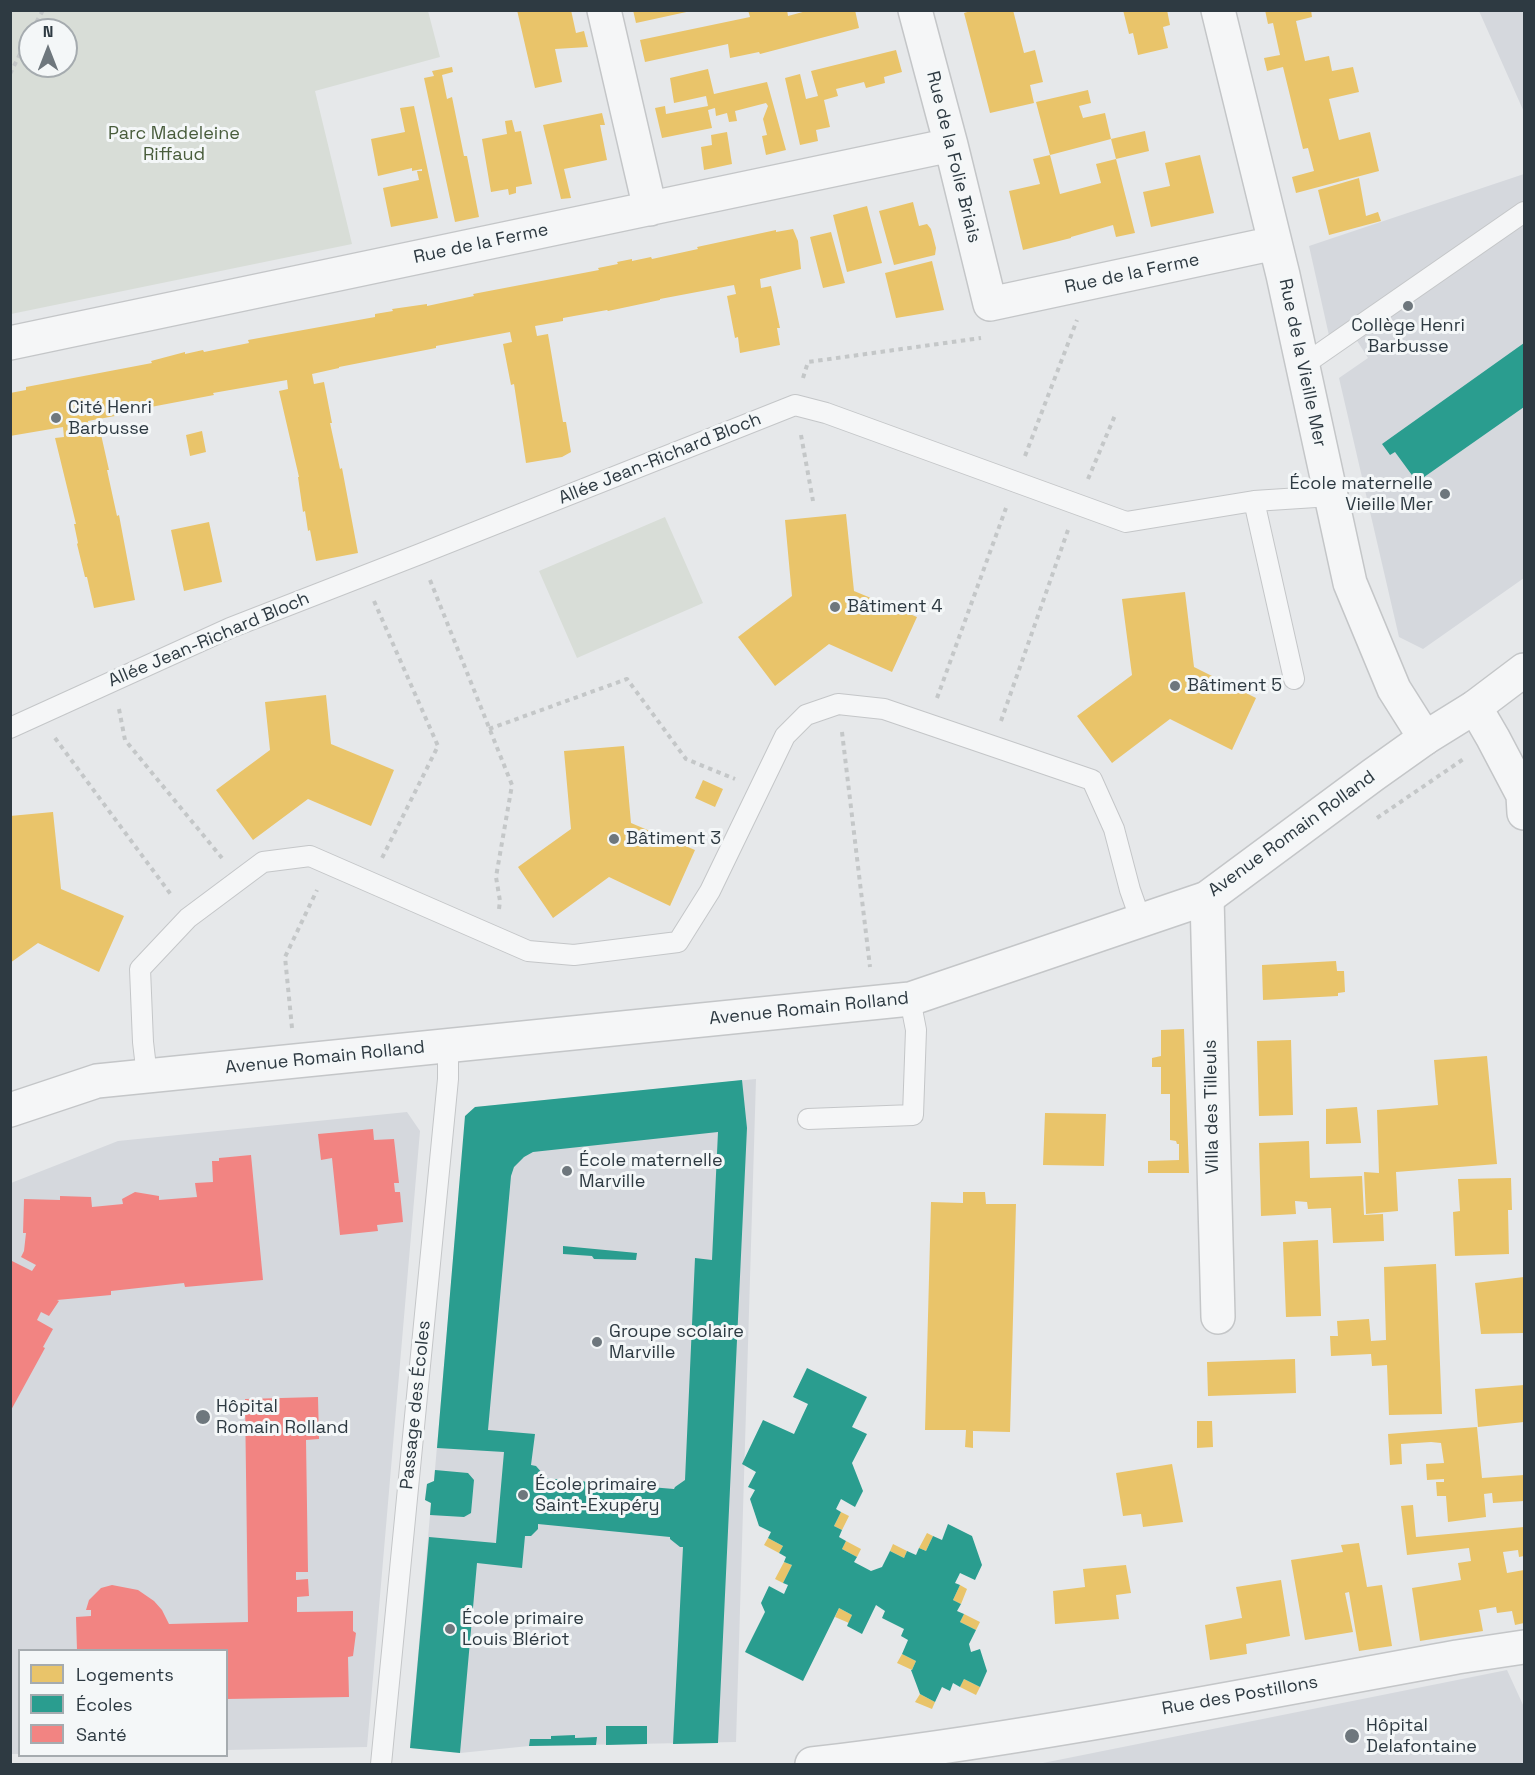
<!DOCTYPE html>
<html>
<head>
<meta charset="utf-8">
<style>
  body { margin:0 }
  #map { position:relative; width:1535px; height:1775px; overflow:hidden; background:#e6e8ea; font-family:"Space Grotesk",sans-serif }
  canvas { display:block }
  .frame { position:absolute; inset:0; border:12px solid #2e3a42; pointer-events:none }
  .legend { position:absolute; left:18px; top:1649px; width:210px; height:108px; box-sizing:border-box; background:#f4f7f8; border:2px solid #a5abaf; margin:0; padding:8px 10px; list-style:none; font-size:18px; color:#2e3a42 }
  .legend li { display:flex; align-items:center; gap:12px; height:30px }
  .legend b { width:30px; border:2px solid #a5abaf }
  .north { position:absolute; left:18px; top:18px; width:60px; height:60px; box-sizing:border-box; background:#f4f7f8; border:2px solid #a5abaf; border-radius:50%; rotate:0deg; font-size:16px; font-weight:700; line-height:24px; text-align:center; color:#2e3a42 }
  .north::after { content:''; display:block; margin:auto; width:21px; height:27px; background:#6e777d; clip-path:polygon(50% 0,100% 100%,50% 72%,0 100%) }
</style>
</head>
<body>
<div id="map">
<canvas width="1535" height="1775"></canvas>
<div class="frame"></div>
<ul class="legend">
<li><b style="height:16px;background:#e9c46a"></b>Logements</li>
<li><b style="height:16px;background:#2a9d8f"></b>Écoles</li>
<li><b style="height:16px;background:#f28482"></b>Santé</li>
</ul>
<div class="north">N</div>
</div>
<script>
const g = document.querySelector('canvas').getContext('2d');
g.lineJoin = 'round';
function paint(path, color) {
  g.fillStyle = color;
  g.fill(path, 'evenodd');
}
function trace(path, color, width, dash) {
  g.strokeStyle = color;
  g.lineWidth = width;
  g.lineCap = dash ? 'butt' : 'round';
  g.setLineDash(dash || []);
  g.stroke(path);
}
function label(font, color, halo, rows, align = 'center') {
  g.font = font + ' "Space Grotesk",sans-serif';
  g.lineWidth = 6;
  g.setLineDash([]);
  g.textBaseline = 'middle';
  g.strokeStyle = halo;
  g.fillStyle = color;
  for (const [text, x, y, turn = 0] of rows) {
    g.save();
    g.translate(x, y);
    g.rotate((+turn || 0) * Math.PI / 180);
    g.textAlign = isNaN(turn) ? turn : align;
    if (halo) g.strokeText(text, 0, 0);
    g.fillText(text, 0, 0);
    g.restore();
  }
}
paint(new Path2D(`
  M1479,11H1524V112Z
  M1524,174V578L1423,649L1399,637L1339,378L1368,358L1349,328L1330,340L1309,246Z
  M756,1079L736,1742L529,1746L460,1753L410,1748L431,1503L425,1500L427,1484L434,1481L455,1238L475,1107Z
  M407,1112L420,1131L367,1747L227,1750L226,1650H20L19,1754H11V1183L118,1141Z
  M1507,1670L1524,1707V1764H1038Z`), '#d5d8dd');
paint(new Path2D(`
  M11,10L428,11L440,57L315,91L352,244L11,314ZM30,30H66V66H30Z
  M665,517L703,603L577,658L539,571Z`), '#d8ddd7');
paint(new Path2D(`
  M517,10H571L576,33L584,31L588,47L555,49L562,82L535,88Z
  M633,10H691V11L636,23Z
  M748,10H787L788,16L810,10H855L859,28L760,54L759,52L730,58L728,44L645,62L640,40L750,17Z
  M974,10H1013L1024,53L1035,50L1043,82L1030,85L1034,103L990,113L964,13Z
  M1123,10H1167L1170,25L1163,27L1168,48L1138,55L1133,33L1129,34Z
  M1265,10H1311L1312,17L1296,21L1305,61L1329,56L1332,71L1353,67L1359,92L1329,99L1339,140L1370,132L1379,171L1296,193L1292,177L1314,171L1308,148L1303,149L1283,67L1267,71L1264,58L1280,55L1273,23L1268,24Z
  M896,50L902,72L884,77L885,83L866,88L864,82L836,89L838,96L824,100L830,127L816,130L818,141L800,145L785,78L800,74L806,99L818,96L811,71Z
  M452,67L453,72L442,75L447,99L452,97L464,156H467L479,217L455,222L424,78L434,76L432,71Z
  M708,69L714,94L767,82L786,150L766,155L762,136L767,135L763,119L768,106L766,103L735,111L737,121L729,122L727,113L716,116L715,108L708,110L712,128L662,138L655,108L665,106L666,114L708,106L706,96L674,103L670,78Z
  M1088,90L1091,103L1079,106L1083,118L1105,113L1111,139L1145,131L1149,151L1116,159L1111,139L1050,155L1060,194L1101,183L1096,164L1116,159L1135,233L1116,237L1113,225L1071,237V238L1023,250L1009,191L1040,184L1033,159L1050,155L1036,102Z
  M414,106L438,218L391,227L383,188L419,180L417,171H422V169L412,171V168L378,176L371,139L405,132L400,108Z
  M602,113L605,125H600L607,160L564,169L571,198L561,199L543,125Z
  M512,120L515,132L521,131L532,184L516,187V193L509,195L508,189L491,192L482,139L507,134L505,121Z
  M727,132L732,164L704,170L701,147L712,145L711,135Z
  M1200,155L1214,213L1151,227L1143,192L1170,186L1165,163Z
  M1359,178L1366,216L1378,212L1381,221L1329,235L1318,190Z
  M913,202L919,226L927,224L931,229L936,248L935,255L894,265L879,211Z
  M867,206L882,263L847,272L833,215Z
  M793,229L798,241L801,269L760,279L761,288L771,286L780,328H777L780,345L740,353L738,337L735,338L727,296L736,294L734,285L660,299V300L608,311L607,310L563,318V321L535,326L537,336L548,334L563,422H566L571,452L562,457L526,463L514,384L511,385L503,344L512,342L510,332L436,346V348L339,367V368L312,374L314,384L324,382L332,423H330L340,469L342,468L358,553L316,561L310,530L308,531L305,511L303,512L298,477H299L279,391L288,389L287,380L213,393L214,395L114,414L115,416L88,421L89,431L100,430L109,470H107L117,516L119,515L135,600L94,608L87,577H85L77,544L78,543L74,524H76L55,438L64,437L63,427L10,436V393L26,390V387L152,363L151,361L185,352V354L203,350L204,352L249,343L248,340L375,317V314L393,311L392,309L427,304V306L474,296L473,294L599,270L598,268L618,264L617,262L632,259V261L651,257L652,259L698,249L697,247L776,230V232Z
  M831,232L845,283L823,288L810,237Z
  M932,261L944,310L896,318L885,273Z
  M202,431L206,452L190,456L186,435Z
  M846,514L854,591L917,617L892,672L829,644L775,686L738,637L792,596L785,520Z
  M209,522L222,582L184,591L171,530Z
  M1185,592L1194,667L1256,698L1232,750L1170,719L1112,763L1077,716L1132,675L1122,599Z
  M326,695L331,744L394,770L371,826L308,799L253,840L216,790L270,750L265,702Z
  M624,746L631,823L695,850L670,906L609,877L553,918L518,867L571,829L564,751Z
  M703,780L723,789L715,807L695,798Z
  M53,812L61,889L124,916L99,972L38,943L10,963V816Z
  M1336,961L1337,971H1344L1345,992L1338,993V996L1263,1000L1262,965Z
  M1184,1029L1189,1173H1148V1161L1179,1160V1144H1177L1176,1141L1170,1140V1094H1161V1067H1152V1058L1161,1056V1030Z
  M1291,1040L1293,1115L1259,1116L1257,1041Z
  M1487,1056L1497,1164L1396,1172L1398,1211L1366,1214L1364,1172L1379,1173L1377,1110L1438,1105L1434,1060Z
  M1357,1107L1361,1143L1326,1144V1109Z
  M1045,1113L1106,1114L1104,1166L1043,1165Z
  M1309,1141L1310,1178L1362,1176L1364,1215L1383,1214L1384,1241L1333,1243L1331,1208L1308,1209L1307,1202L1295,1201L1296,1214L1261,1216L1259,1143Z
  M1511,1178L1512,1210H1508L1509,1254L1455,1256L1453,1212L1460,1211L1458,1179Z
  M963,1192H985L986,1204H1016L1010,1432L973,1431V1448L965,1447L966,1430H925L931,1202L963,1203Z
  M1318,1240L1321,1316L1286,1317L1283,1242Z
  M1436,1264L1442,1414L1389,1415L1387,1365L1372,1366L1371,1354L1331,1356L1330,1336H1338L1337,1321L1369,1319L1371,1341L1386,1340L1384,1267Z
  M1524,1277V1333L1481,1334L1475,1283Z
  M1295,1359L1296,1393L1208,1396L1207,1362Z
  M1524,1385V1422L1478,1427L1475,1389Z
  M1197,1421H1212L1213,1447L1197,1448Z
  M1477,1427L1482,1478L1524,1475V1501L1493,1503L1492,1493L1484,1494L1486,1517L1448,1522L1446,1496H1437L1436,1482H1444V1479L1427,1480L1426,1464L1444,1463L1441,1443L1431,1442L1401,1444L1402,1464L1390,1465L1388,1434Z
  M1172,1464L1183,1522L1143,1527L1141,1514L1123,1516L1116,1473Z
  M1413,1505L1416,1537L1524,1527V1556L1519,1557L1518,1550L1503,1552L1507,1573L1524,1570V1623L1515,1625L1512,1611L1497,1613L1496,1607L1479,1610L1483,1631L1420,1641L1412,1588L1461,1580L1458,1563L1471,1561L1469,1548L1407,1555L1401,1506Z
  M841,1512L849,1516L842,1530L834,1526Z
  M927,1533L933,1536L926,1551L919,1548Z
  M768,1538L783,1546L779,1553L764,1545Z
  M846,1541L861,1549L857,1557L842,1549Z
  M1359,1543L1367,1587L1382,1585L1392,1646L1359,1651L1349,1592L1345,1593L1353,1632L1305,1640L1291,1560L1343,1552L1341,1545Z
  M893,1544L907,1551L904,1558L890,1551Z
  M784,1562L792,1565L783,1583L775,1579Z
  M1126,1565L1131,1593L1116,1595L1119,1619L1055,1624L1053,1591L1085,1587L1083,1569Z
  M1281,1580L1290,1636L1246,1644L1247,1654L1210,1660L1205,1625L1242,1618L1236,1587Z
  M960,1585L967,1589L961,1604L953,1600Z
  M839,1608L852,1615L849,1623L835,1617Z
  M964,1614L980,1622L976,1630L960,1622Z
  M902,1654L916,1661L912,1670L897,1663Z
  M964,1679L980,1687L976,1695L960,1687Z
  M920,1694L935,1702L932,1709L915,1702Z`), '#e9c46a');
paint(new Path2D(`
  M1524,343V407L1417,482L1395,452L1390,455L1382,444Z
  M742,1080L747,1128L718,1743L673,1744L683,1547H680L670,1539V1537L538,1524V1529L531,1536H525L522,1568L477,1563L460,1753L410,1748L429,1537L496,1543L504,1452L437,1448L465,1116L475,1107ZM718,1132L712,1260L695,1258L685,1480L675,1487L674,1489L543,1478V1474L536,1466L531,1465L535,1434L488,1430L511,1176L514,1167L524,1157L533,1152Z
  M563,1246L637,1253L636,1260L594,1259L592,1256L563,1254Z
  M807,1368L867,1397L852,1427L867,1434L852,1463L863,1491L855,1507L841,1499L836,1509L841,1512L834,1526L842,1530L839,1537L846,1541L842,1549L857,1557L854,1562L871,1571L882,1567L890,1551L904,1558L907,1551L916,1555L919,1548L926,1551L933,1536L942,1540L948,1524L972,1536L982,1565L975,1580L960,1573L955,1583L960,1585L953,1600L961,1604L957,1611L964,1614L960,1622L976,1630L969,1644L971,1652L980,1649L987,1671L980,1687L964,1679L960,1687L953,1683L950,1691L942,1687L935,1702L920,1694L911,1670H912L916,1661L902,1654L908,1640L901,1636L904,1629L882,1618L885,1611L876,1605L862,1634L847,1626L852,1615L839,1608L803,1681L745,1652L765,1612L761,1603L769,1586L784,1594L788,1585L783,1583L792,1565L784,1562L786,1557L779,1553L783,1546L768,1538L771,1532L759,1526L750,1499L755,1490L748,1487L756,1472L742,1464L763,1420L794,1434L808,1404L793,1397Z
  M435,1470L468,1473L474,1480L471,1513L464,1517L430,1515L431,1503L425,1500L427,1484L434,1481Z
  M606,1726H647V1744L606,1745Z
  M575,1735V1738L597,1737L596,1745L529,1746L530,1739H551V1736Z`), '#2a9d8f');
paint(new Path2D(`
  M373,1129L374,1140L394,1139L399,1183H394L395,1192H400L403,1222L377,1225L378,1231L340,1235L332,1158L321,1160L318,1134Z
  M251,1155L263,1280L185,1287L184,1283L111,1291V1295L57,1300L59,1301L49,1316L41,1312L37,1320L53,1329L43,1347L45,1348L10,1412V1260L32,1271L36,1265L21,1257L24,1251L26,1233H23L24,1199L60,1200V1196L91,1197L92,1207L123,1204L122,1199L135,1192L159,1196V1200L197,1197L195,1183L213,1182L212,1161H219V1158Z
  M318,1397L319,1439L306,1440L308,1572H296V1580L308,1579L309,1596L297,1597V1612L353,1611V1631L356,1633L353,1656L348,1657L349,1697L226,1699V1650H77L76,1617L91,1616V1610H86L89,1600L101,1588L112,1585L138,1590L154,1601L162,1610L169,1624L248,1622L245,1399Z`), '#f28482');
const service = new Path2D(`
  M1302,366L1524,212
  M1254,501L1294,679
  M10,728L230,628L420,554L795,405L826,413L1126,522L1254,501L1331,496
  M147,1076L143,1042L140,969L188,918L263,862L310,856L528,951L574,955L678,942L710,891L785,736L806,715L838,704L884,709L1092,780L1114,829L1130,890L1141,921
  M808,1119L913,1115L916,1030L910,999
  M381,1764L448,1079V1046`);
const minor = new Path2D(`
  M604,10L650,209
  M915,10L951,145L990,304L1275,243
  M1218,10L1283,275L1350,583L1394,689L1425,738
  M10,343L951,145
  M1475,707L1493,738L1523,795L1524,813
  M1207,898L1218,1317
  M812,1764C1028,1739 1242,1696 1457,1657L1524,1647`);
const tertiary = new Path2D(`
  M10,1110L97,1081L910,999L1207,898L1373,775L1425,738L1475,707L1524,670`);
trace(service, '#c4c6c8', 22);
trace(minor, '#c4c6c8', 36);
trace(tertiary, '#c4c6c8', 36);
trace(new Path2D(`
  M32,30L43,10
  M10,74L30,34
  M803,378L808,362L981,338
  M801,435L813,501
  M1025,456L1077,320
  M1088,479L1116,413
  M430,580L512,785L496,877L500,901L499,909
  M374,601L438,746L382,858
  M937,698L1006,508
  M119,709L125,740L222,858
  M1001,721L1068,530
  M489,729L627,679L686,759L735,779
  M842,732L870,967
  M55,738L172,896
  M1377,818L1465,758
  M292,1028L285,957L317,890`), '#c4c7c8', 4, [4.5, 4.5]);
trace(service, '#f5f6f7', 20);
trace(minor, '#f5f6f7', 33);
trace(tertiary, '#f5f6f7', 33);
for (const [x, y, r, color] of [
  [1408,306,6,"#6e777d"],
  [56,418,6,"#6e777d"],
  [1445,494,6,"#6e777d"],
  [835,607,6,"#6e777d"],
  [1175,686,6,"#6e777d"],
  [614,839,6,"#6e777d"],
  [567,1171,6,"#6e777d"],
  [597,1342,6,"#6e777d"],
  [203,1417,8,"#6e777d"],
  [523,1495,6,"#6e777d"],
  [450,1629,6,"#6e777d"],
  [1352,1736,8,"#6e777d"]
]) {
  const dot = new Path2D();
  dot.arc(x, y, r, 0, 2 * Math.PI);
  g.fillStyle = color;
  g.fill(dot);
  trace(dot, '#f4f7f8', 2);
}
label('18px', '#495d3c', '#f4f7f8', [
  ["Parc Madeleine",174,134],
  ["Riffaud",174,155]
]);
label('18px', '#2e3a42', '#f4f7f8', [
  ["Rue de la Folie Briais",953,157,76],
  ["Rue de la Ferme",481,244,-12],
  ["Rue de la Ferme",1132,274,-12],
  ["Rue de la Vieille Mer",1302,363,78],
  ["Allée Jean-Richard Bloch",660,459,-22],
  ["Allée Jean-Richard Bloch",209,640,-23],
  ["Avenue Romain Rolland",1292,834,-36],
  ["Avenue Romain Rolland",809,1009,-6],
  ["Avenue Romain Rolland",325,1058,-6],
  ["Villa des Tilleuls",1212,1107,-91],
  ["Passage des Écoles",416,1405,-84],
  ["Rue des Postillons",1240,1696,-10]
]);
label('18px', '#2e3a42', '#f4f7f8', [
  ["Collège Henri",1408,326,"center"],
  ["Barbusse",1408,347,"center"],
  ["Cité Henri",68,408],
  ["Barbusse",68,429],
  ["École maternelle",1433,484,"right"],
  ["Vieille Mer",1433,505,"right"],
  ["Bâtiment 4",847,607],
  ["Bâtiment 5",1187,686],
  ["Bâtiment 3",626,839],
  ["École maternelle",579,1161],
  ["Marville",579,1182],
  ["Groupe scolaire",609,1332],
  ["Marville",609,1353],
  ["Hôpital",216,1407],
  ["Romain Rolland",216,1428],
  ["École primaire",535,1485],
  ["Saint-Exupéry",535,1506],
  ["École primaire",462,1619],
  ["Louis Blériot",462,1640],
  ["Hôpital",1366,1726],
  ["Delafontaine",1366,1747]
], 'left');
</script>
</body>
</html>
